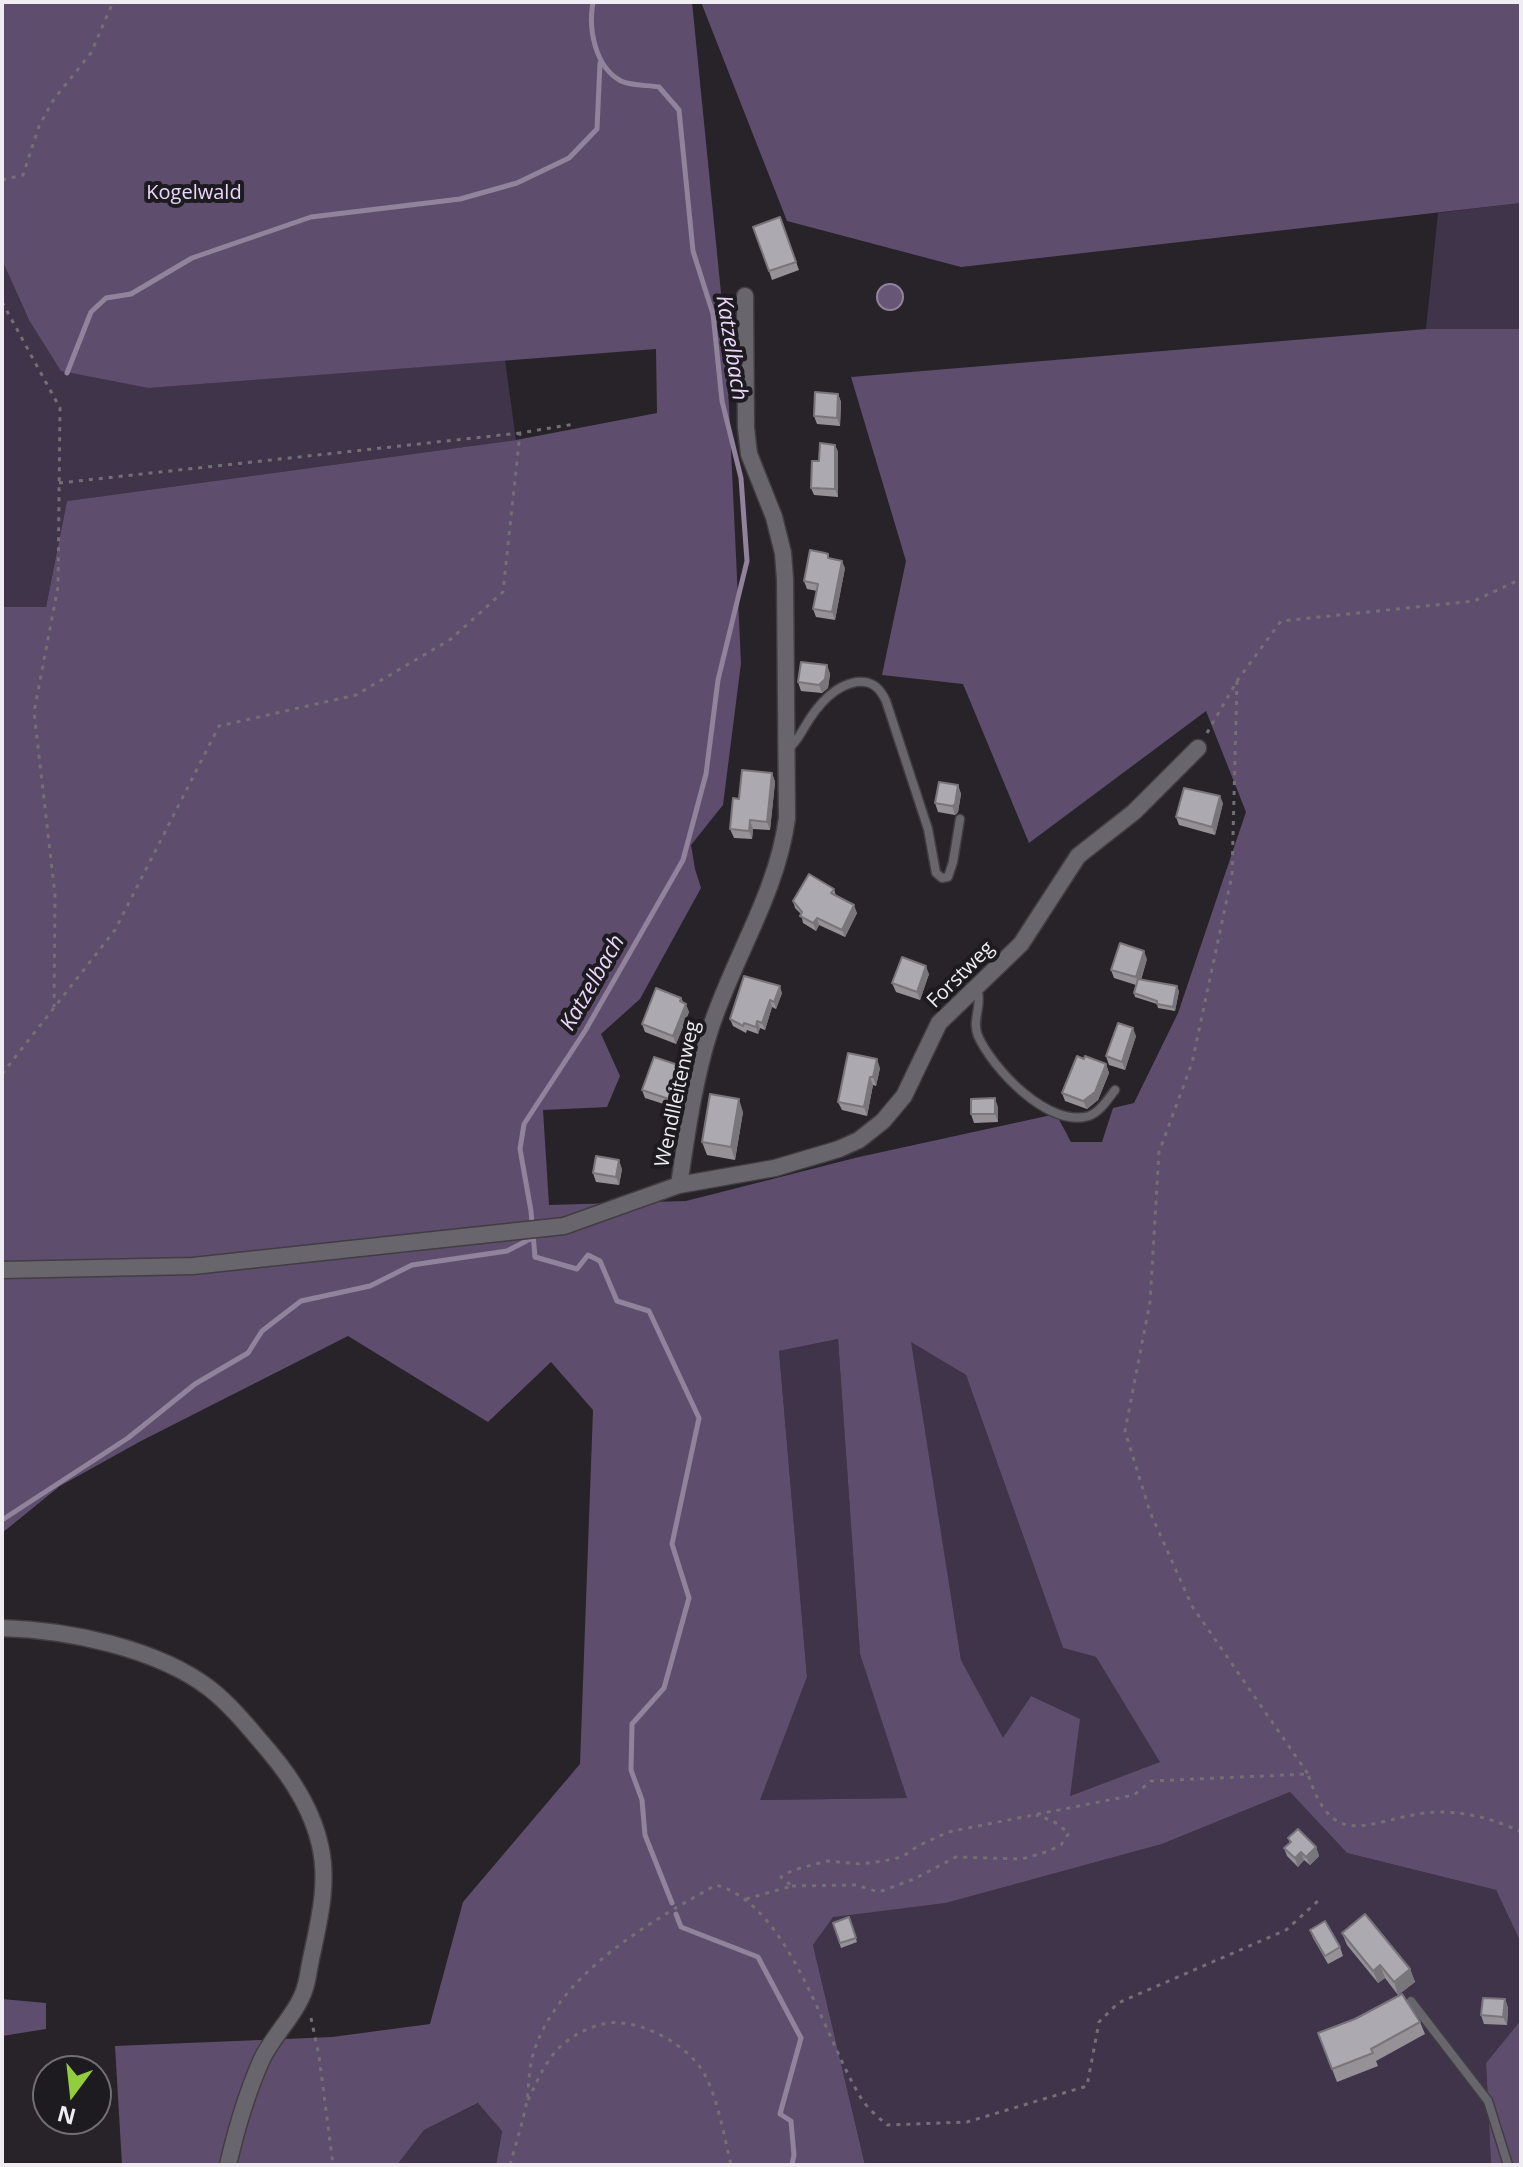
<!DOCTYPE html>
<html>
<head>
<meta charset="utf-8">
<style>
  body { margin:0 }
  #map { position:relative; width:1523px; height:2167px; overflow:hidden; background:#272329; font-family:"Open Sans",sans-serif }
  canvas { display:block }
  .frame { position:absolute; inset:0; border:4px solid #efedf1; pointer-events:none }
  .north { position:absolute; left:32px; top:2055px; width:80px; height:80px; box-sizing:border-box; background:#1d1a20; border:2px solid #716e74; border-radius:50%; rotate:195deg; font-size:22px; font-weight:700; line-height:32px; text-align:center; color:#efedf1 }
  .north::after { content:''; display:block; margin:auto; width:28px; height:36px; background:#92cd3e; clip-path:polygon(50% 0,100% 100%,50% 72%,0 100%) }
</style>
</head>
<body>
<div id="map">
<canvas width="1523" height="2167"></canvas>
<div class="frame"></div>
<div class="north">N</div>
</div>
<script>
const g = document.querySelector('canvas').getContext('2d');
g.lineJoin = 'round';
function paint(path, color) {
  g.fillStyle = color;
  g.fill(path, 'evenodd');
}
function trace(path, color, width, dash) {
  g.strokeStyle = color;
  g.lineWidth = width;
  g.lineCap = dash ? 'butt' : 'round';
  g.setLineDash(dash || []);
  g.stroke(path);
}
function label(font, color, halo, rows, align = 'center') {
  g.font = font + ' "Open Sans",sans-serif';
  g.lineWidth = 8;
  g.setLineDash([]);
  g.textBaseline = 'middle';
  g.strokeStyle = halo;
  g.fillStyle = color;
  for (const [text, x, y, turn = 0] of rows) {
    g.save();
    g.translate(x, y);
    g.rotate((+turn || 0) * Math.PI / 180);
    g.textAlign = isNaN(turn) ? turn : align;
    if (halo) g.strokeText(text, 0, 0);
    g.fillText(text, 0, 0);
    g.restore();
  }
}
paint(new Path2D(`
  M1521,203V329H1426L1438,213Z
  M2,260L29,320L149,388L505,360L516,440L67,501L46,607H2Z
  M838,1339L860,1654L908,1798L759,1800L807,1677L779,1351Z
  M910,1341L966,1375L1063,1648L1096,1657L1161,1762L1070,1796L1031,1696L1003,1739L961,1660Z
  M1290,1792L1347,1853L1496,1890L1521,1943V2020L1486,2063L1491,2165H865L813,1945L833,1916L946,1903L1162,1844Z
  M479,2103L502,2131L496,2165H397L424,2130Z`), '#40344a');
paint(new Path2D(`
  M2,2H692L726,343L741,663L723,805L691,845L695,869L701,888L640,999L601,1034L620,1076L607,1107L543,1110L549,1205L686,1201L859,1157L1056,1114L1071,1142H1102L1113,1108L1134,1103L1178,1013L1246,812L1206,711L1029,843L963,684L882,675L906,561L851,377L1426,329H1521V1943L1496,1890L1347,1853L1290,1792L1162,1844L946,1903L833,1917L813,1945L865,2165H496L502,2131L478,2103L424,2130L397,2165H122L115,2046L332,2037L430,2024L463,1902L580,1764L593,1410L551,1362L488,1422L348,1336L141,1441L60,1486L2,1533V607H46L67,501L516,440L657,413L656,349L149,388L61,371L29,320L2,260ZM838,1339L860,1654L907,1798L760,1800L807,1677L779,1351ZM911,1342L966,1375L1063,1648L1096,1657L1160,1762L1070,1796L1080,1719L1031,1696L1003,1738L961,1660Z
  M701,2H1521V203L961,267L787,221Z
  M2,1999L46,2003V2029L2,2036Z
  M1521,2020V2165H1491L1486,2063Z`), '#5f4d6d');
const water = new Path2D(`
  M877 297a13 13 0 1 1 26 0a13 13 0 1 1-26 0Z`);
paint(water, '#675676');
trace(water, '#90839b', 2);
trace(new Path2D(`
  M593,2C588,29 595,67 621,81C631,86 648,85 659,87L679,110L693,251L713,314L722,401L741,478L747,561L718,680L706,774L683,860L585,1031L524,1124L520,1149L531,1211L535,1257L577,1269L588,1255L600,1261L617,1301L649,1311L699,1418L672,1544L689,1598L664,1688L632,1724L631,1770L642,1800L645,1835L672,1903
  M67,373L91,312L106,298L131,294L192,258L311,217L460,199L517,183L569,158L597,129L600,63
  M2,1520L128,1438L195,1384L248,1353L262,1331L301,1301L370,1286L412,1265L507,1251L532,1238
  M676,1914L681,1927L758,1957L801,2038L780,2114L791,2121L794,2155L792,2165`), '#90839b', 5);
const lane = new Path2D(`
  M788,749C796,743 799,736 804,728C815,709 833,686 856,682C872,680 880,688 886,701L928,829L936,873L942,878L948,877L953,862L960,819
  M976,987C984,1003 971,1020 978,1036C993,1069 1048,1128 1089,1116C1100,1112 1108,1099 1115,1090
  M1411,2001L1488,2101L1508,2165`);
const street = new Path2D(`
  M679,1185C687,1133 694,1080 710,1030C733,958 777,894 787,818L785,579L783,553L774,517L749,454L746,428L745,296
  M2,1270L193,1266L564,1226L679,1185L775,1168L839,1149L859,1140L883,1121L904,1096L939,1023L1021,944L1078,856L1134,812L1198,748
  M2,1628C68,1630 156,1648 209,1688C231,1705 250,1729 268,1750C291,1777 312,1809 320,1845C329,1883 319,1921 311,1959C309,1968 308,1979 305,1988C297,2014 272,2036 261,2061C247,2093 236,2130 228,2165`);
trace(lane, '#413e43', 11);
trace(street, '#413e43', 19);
trace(new Path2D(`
  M2,180L23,175L39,126L54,99L91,53L113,2
  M2,302L60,408L58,587L34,712L55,895L54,1007
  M59,483L520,433
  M1237,681L1232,875L1192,1063L1159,1152L1150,1302L1125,1431L1150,1512L1192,1606L1308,1774
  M1207,733L1237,681L1281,621L1474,601L1521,579
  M2,1074L115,930L219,726L356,695L451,639L503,592L520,433L575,424
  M792,1886L856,1885L879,1892L914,1879L956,1857L1022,1859L1049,1851L1061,1845L1069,1833L1053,1821L1036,1815
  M746,1899L792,1886L781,1877L793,1870L827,1861L860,1864L884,1861L902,1857L918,1846L948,1832L1134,1795L1151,1781L1308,1774C1333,1852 1366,1821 1425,1813C1457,1809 1493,1818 1521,1832
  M311,2018L319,2056L333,2165
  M528,2100C537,2082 545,2061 560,2047C573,2035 590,2026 608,2023C642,2019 691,2046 706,2077C719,2104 724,2136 731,2165
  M510,2165C516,2143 523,2122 527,2100C529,2084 529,2066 534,2051C560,1973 648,1923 716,1885C790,1905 824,2038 861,2098C867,2108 878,2117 887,2125L967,2122L1087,2086L1099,2022L1118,2003L1286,1930L1318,1901`), '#736f75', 3, [4, 6]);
trace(lane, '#69656c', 8);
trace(street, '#69656c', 16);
paint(new Path2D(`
  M780,217L799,270L772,280L769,271Z
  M838,394L841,402L840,426L817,424L814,416Z
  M835,445L838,452V497L814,495L811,488L819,461Z
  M830,558L845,568L835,620L816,617L813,609L817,591L807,589L804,581Z
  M827,665L830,674L828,688L822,693L801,691L798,682Z
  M772,773L775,782L770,830L753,829L752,839L734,838L730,829L739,799Z
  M958,785L961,794L958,812L955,815L938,812L935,803Z
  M1223,803L1215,835L1179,825L1176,817Z
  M834,889L836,896L857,913L845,937L819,925L816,931L803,923L801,914L795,908L793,901Z
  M1147,959L1141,980L1179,991L1175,1011L1158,1008L1157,1004L1135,997L1134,993L1136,985L1114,978L1111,970Z
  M929,974L920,1000L896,992L892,983Z
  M782,993L776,1009L772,1007L765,1030L760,1028L758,1034L747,1030L746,1033L733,1026L730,1019Z
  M681,998L689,1012L676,1044L645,1032L642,1024Z
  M1136,1036L1125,1070L1109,1065L1106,1056Z
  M1084,1059L1106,1064L1109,1073L1098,1100L1087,1109L1065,1101L1062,1093Z
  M684,1067L687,1075L679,1109L645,1098L642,1090Z
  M880,1068L876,1086L873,1085L867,1116L842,1110L838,1102Z
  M998,1107V1122L974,1123L971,1114Z
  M743,1112L735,1160L707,1155L702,1142Z
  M622,1169L619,1185L596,1182L593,1173Z
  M1288,1838L1316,1847L1319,1856L1310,1865L1304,1860L1298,1867L1287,1856L1284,1848L1290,1843Z
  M849,1917L857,1942L841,1948L833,1923Z
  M1310,1930L1340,1947L1343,1956L1328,1964L1313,1938Z
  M1342,1933L1410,1969L1415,1982L1398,1995L1385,1978L1378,1983L1347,1945Z
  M1505,1999L1508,2008L1507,2025L1484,2024L1481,2015Z
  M1420,2022L1425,2034L1376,2061L1378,2066L1337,2082L1318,2033Z`), '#959197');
paint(new Path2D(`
  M838,394L841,402L840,426L837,418Z
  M835,445L838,452V497L835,489Z
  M842,561L845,568L835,620L832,612Z
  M827,665L830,674L828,688L822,693L819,685Z
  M772,773L775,782L770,830L767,822Z
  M958,785L961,794L958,812L955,815L952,806Z
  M1220,796L1223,803L1215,835L1212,827Z
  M750,820L753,829L752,839L749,831Z
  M854,905L857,913L845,937L842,930Z
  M817,918L819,925L816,931L813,923Z
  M1144,951L1147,959L1139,986L1136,977Z
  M926,966L929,974L920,1000L917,992Z
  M780,986L782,993L776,1009L774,1002Z
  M1177,986L1179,991L1175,1011L1173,1007Z
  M770,1000L772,1007L765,1030L762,1023Z
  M686,1004L689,1012L676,1044L673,1036Z
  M757,1021L760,1028L758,1034L756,1027Z
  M1133,1028L1136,1036L1125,1070L1122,1062Z
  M877,1059L880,1068L876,1086L873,1077Z
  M1106,1064L1109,1073L1098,1100L1087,1109L1083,1101Z
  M684,1067L687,1075L679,1109L675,1101Z
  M870,1077L873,1085L867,1116L864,1107Z
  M995,1098L998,1107V1122L995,1114Z
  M739,1099L743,1112L735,1160L731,1147Z
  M619,1160L622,1169L619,1185L616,1177Z
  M1316,1847L1319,1856L1310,1865L1306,1857Z
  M1301,1852L1304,1860L1298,1867L1295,1858Z
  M1380,1965L1385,1978L1378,1983L1373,1971Z
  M1410,1969L1415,1982L1398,1995L1394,1982Z
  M1505,1999L1508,2008L1507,2025L1503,2017Z`), '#79767b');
const building = new Path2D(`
  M780,217L796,262L769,271L753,227Z
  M815,392L838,394L837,418L814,416Z
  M820,443L835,445V489L811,488L812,461H819Z
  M810,550L825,553L828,554V558L842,561L832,612L813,609L818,584L804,581Z
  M801,662L827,665L825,679L819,685L798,682Z
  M742,770L772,773L767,822L750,820L749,831L730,829L733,798L739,799Z
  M939,782L958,785L955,804L952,806L935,803Z
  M1184,788L1220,796L1212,827L1176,817Z
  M809,874L834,889L831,893L854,905L842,930L817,918L813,923L800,916L802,912L793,901Z
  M1120,943L1144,951L1136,977L1111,970Z
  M902,957L926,966L917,992L892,983Z
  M744,976L780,986L774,1002L770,1000L762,1023L757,1021L756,1027L744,1023L743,1026L730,1019Z
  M1138,979L1177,986L1173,1007L1157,1004V1001L1134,993Z
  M656,988L681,998L680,1001L686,1004L673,1036L642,1024Z
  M1118,1023L1133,1028L1122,1062L1106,1056Z
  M848,1053L877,1059L873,1077H870L864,1107L838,1102Z
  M1077,1056L1084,1059L1085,1056L1106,1064L1095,1092L1083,1101L1062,1093Z
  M654,1057L684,1067L675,1101L642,1090Z
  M710,1094L739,1099L731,1147L702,1142Z
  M995,1098V1114H971V1099Z
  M596,1156L619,1160L616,1177L593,1173Z
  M1298,1829L1316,1847L1306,1857L1301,1852L1295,1858L1284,1848L1291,1842L1288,1838Z
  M1365,1914L1410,1969L1394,1982L1380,1965L1373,1971L1342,1933Z
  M849,1917L856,1938L840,1943L833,1923Z
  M1325,1921L1340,1947L1325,1956L1310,1930Z
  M1402,1994L1420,2022L1371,2049L1373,2053L1332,2069L1318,2033L1355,2019Z
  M1483,1998L1505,1999L1503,2017L1481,2015Z`);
paint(building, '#ada9b0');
trace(building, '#79767b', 2);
label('20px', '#e9d6f9', '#1d1a20', [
  ["Kogelwald",194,193]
]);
label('20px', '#efedf1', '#1d1a20', [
  ["Forstweg",961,975,-45],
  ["Wendlleitenweg",678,1094,-78]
]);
label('italic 22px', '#ead7fa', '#1d1a20', [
  ["Katzelbach",731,348,81],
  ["Katzelbach",593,983,-60]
]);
</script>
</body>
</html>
